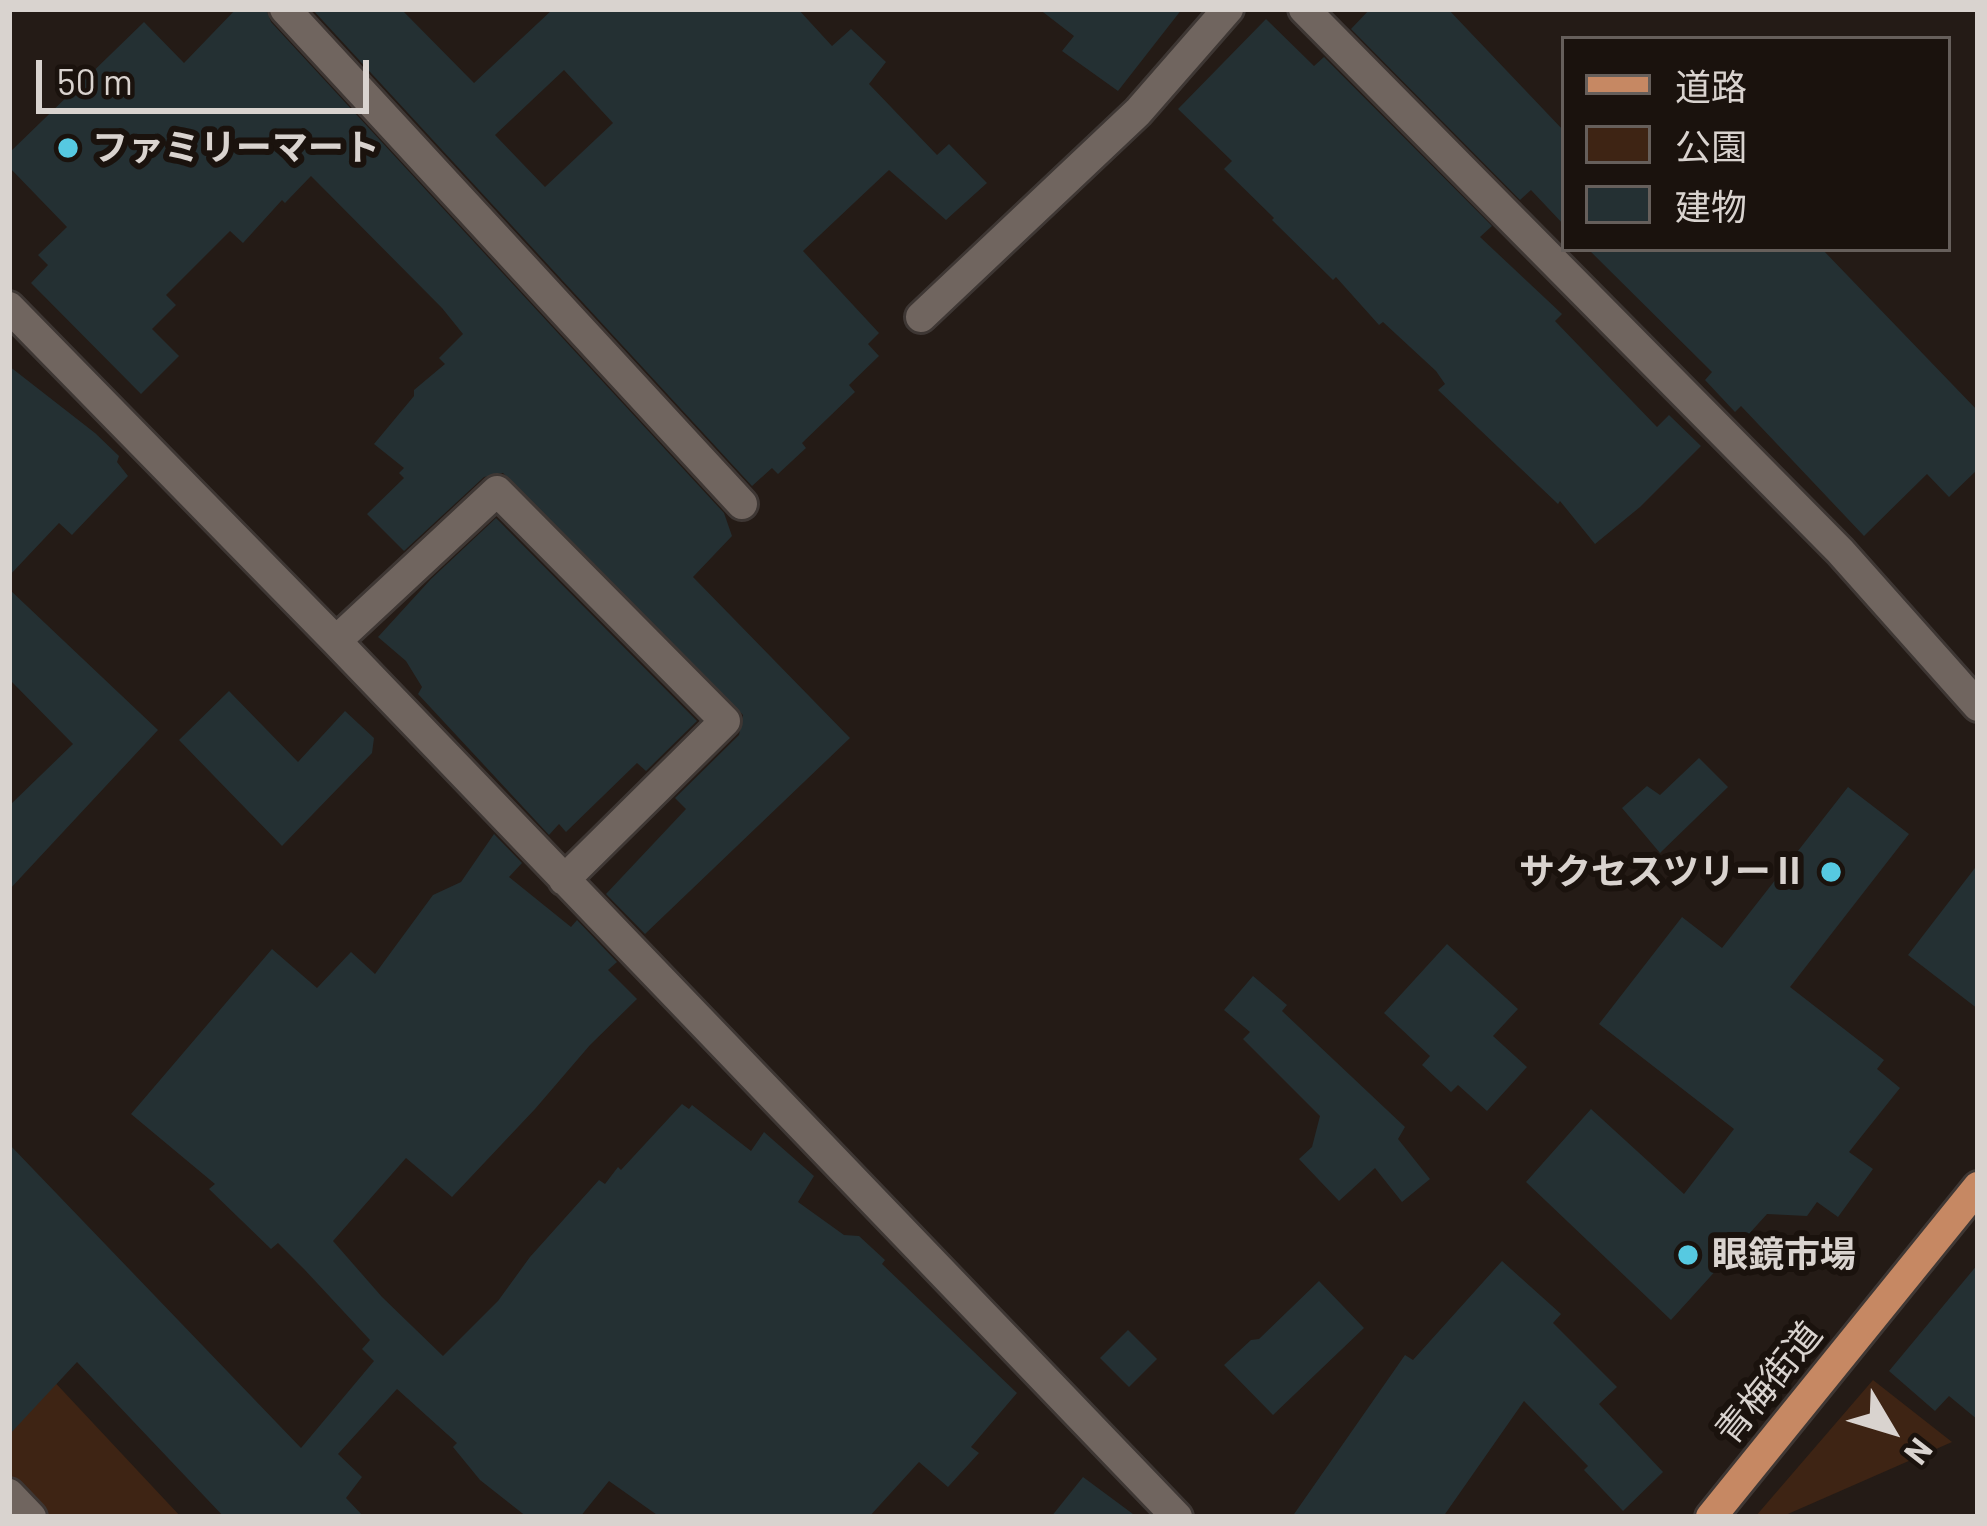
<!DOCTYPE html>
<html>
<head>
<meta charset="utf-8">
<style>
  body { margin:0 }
  #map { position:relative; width:1987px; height:1526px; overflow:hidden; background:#241b16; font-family:Barlow,"Noto Sans JP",sans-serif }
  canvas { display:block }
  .frame { position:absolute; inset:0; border:12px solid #d9d3cf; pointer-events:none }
  .legend { position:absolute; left:1561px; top:36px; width:390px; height:216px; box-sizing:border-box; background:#1a120d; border:3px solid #665f5b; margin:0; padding:15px 21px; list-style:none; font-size:36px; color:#d9d3cf }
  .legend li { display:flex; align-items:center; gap:24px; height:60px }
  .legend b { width:60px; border:3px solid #665f5b }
  .north { position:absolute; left:1831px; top:1370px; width:120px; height:120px; -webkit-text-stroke:9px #1a120d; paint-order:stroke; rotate:128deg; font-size:33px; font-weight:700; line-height:48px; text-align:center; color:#d9d3cf }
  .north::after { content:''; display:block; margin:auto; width:42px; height:54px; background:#d9d3cf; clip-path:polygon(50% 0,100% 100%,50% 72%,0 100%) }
  .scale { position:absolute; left:36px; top:60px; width:333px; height:54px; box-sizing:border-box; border:6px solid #d9d3cf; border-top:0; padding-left:15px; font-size:36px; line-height:42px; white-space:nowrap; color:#d9d3cf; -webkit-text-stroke:9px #1a120d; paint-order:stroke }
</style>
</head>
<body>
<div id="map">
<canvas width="1987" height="1526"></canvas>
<div class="frame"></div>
<ul class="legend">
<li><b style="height:15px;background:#c68863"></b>道路</li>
<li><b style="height:33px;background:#3e2414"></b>公園</li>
<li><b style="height:33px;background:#243033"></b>建物</li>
</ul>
<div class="north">N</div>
<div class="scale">50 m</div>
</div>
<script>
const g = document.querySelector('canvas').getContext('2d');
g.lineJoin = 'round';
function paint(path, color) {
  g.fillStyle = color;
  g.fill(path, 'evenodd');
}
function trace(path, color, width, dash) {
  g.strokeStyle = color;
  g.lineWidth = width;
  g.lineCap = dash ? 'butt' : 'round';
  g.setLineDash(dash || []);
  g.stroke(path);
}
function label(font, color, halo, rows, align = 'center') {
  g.font = font + ' Barlow,"Noto Sans JP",sans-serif';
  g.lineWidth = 12;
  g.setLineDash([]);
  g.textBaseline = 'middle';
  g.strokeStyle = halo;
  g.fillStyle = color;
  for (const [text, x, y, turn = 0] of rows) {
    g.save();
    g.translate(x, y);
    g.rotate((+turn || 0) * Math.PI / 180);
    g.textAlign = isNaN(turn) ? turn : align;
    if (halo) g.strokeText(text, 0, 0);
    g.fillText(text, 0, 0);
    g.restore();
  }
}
paint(new Path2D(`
  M49,1376L181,1517L9,1514V1412Z
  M1873,1380L1952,1442L1781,1517H1755Z`), '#3e2414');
paint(new Path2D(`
  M236,9H266L271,22L724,513L732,536L693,577L850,738L645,934L606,894L686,809L675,798L739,735L743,715L503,473L484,477L404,551L367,514L404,478L399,473L404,468L374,444L414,396V390L445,364L439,358L463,334L442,308L311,176L285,203L282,200L243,243L230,231L166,295L176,305L152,329L179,356L141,394L31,283L48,265L38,255L67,227L9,167V153L144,22L184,63Z
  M312,9H401L474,83L553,9H798L832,46L851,29L886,62L869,84L937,155L949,144L987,183L946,220L889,170L803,251L879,333L868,344L879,356L849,385L855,392L802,443L806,448L778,474L772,468L752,486ZM564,70L613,123L545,187L495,135Z
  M1039,9H1182L1118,91L1062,51L1074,36Z
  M1370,9H1448L1564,131V225L1531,190L1520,200L1351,29Z
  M1266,19L1314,66L1324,57L1492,226L1480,237L1562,314L1555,321L1657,427L1669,415L1701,446L1640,507L1595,544L1560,501L1558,504L1438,390L1445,384L1436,371L1383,322L1379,325L1336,277L1333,280L1272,220L1274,218L1224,169L1232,161L1178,109Z
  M1588,249H1822L1978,411V469L1949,497L1927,474L1864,536L1741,406L1735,412L1705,380L1712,372Z
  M9,366L95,433L119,456L117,462L128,476L72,535L59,523L9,576Z
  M496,518L697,721L646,771L637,763L566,832L559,824L549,835L418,694L422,687L406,661L378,637L431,579Z
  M9,589L158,730L9,890V806L73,744L9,679Z
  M229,691L298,762L345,711L374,738L372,753L282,846L179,740Z
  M1699,758L1728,787L1660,853L1622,808L1647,786L1660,795Z
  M1848,787L1909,834L1790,987L1884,1060L1877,1069L1900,1088L1849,1152L1873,1169L1838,1217L1817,1202L1807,1216L1767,1214L1671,1320L1526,1182L1591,1109L1684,1194L1734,1129L1599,1024L1682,917L1722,948Z
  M494,834L522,863L509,877L571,927L577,920L617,962L608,970L637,999L590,1045L535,1109L452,1197L406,1158L333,1241L382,1297L443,1356L498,1301L530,1257L599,1180L605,1184L618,1167L621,1170L682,1104L689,1109L692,1105L751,1151L764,1132L814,1176L798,1202L844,1235L859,1236L885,1260L882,1264L1017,1393L971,1447L979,1453L948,1487L919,1462L869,1517H660L609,1481L580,1517H527L480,1480L453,1447L457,1443L397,1389L338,1454L362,1477L346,1498L364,1517H224L77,1362L9,1435V1144L301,1448L374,1361L362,1349L370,1340L304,1269L278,1243L271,1249L209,1189L215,1184L131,1114L272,949L317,988L351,952L375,974L433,895L461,882Z
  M1978,864V1009L1908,955Z
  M1447,944L1518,1009L1493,1036L1527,1067L1487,1111L1458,1085L1451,1092L1422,1065L1430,1056L1384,1013Z
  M1253,976L1287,1005L1282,1011L1405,1127L1398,1139L1430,1179L1402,1202L1375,1168L1339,1201L1299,1159L1312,1147L1320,1116L1243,1039L1250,1032L1224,1010Z
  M1502,1261L1561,1314L1553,1323L1617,1387L1599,1404L1663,1472L1623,1511L1584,1470L1588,1466L1524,1401L1443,1517H1292L1405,1355L1413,1360Z
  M1978,1264V1420L1949,1396L1935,1411L1889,1371Z
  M1319,1281L1364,1328L1273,1415L1224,1365L1251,1340L1259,1339Z
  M1128,1330L1157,1359L1129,1387L1100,1358Z
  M1083,1477L1137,1517H1051Z`), '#243033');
const street = new Path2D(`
  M285,9L742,504
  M1304,9L1840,551L1978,706
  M9,307L336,641L1177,1517
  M921,317L1138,112L1228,9
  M336,641L497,491L725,721L564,880
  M9,1494L31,1517`);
const primary = new Path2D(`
  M1711,1517L1978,1187`);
trace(street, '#3e3734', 36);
trace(primary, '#3e3734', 36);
trace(street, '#70655f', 30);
trace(primary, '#c68863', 30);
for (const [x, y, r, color] of [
  [68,148,12,"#56c9e1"],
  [1831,872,12,"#56c9e1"],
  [1688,1255,12,"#56c9e1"]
]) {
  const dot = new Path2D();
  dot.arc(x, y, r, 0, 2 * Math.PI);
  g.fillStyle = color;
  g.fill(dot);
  trace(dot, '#1a120d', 4.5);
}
label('bold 36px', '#d9d3cf', '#1a120d', [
  ["ファミリーマート",92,148],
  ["サクセスツリーⅡ",1807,872,"right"],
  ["眼鏡市場",1712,1255]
], 'left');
label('36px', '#d9d3cf', '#1a120d', [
  ["青梅街道",1769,1383,-51]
]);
</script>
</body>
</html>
